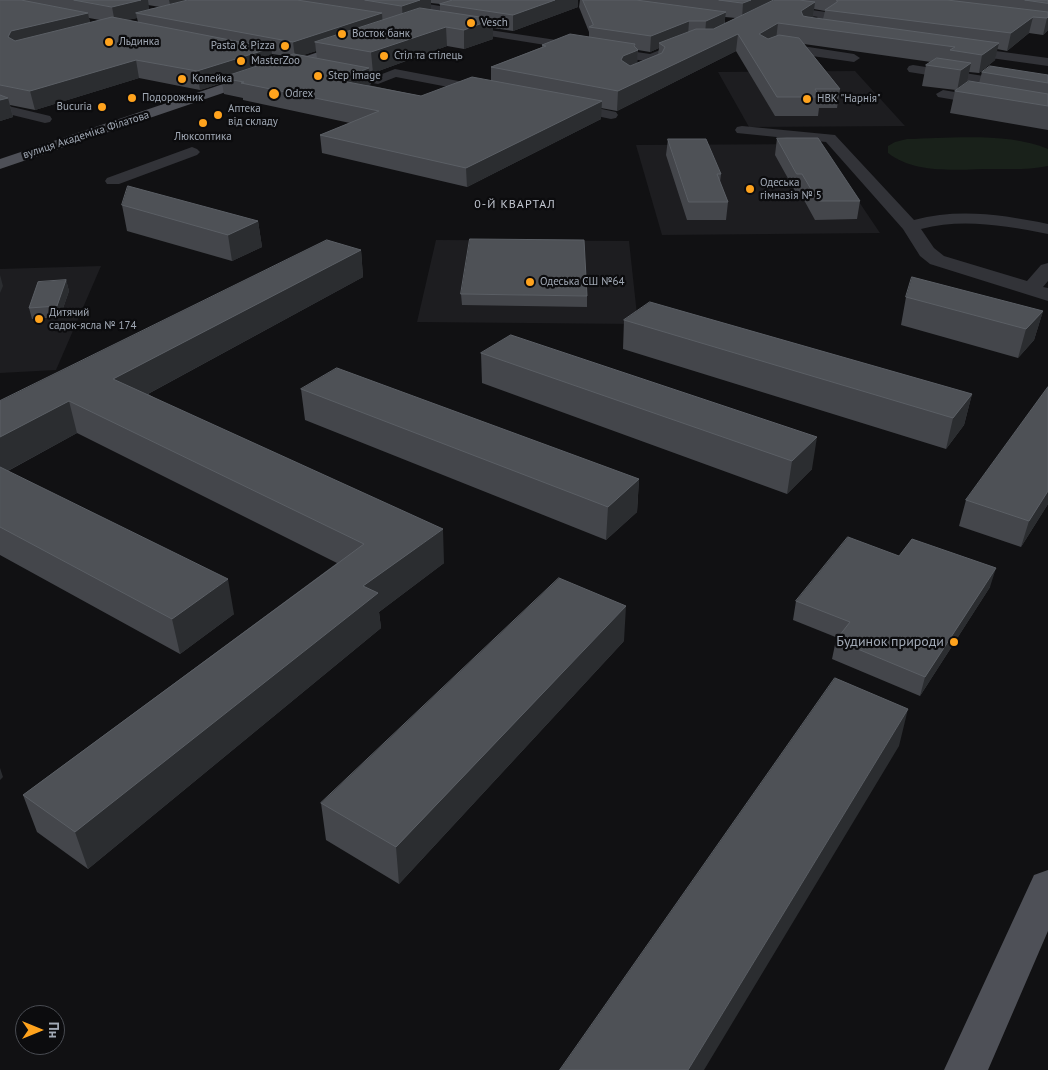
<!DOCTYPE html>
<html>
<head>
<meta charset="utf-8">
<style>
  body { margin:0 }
  #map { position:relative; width:1048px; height:1070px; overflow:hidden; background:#111113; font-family:"PT Sans",sans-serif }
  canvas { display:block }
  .north { position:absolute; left:15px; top:1005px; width:50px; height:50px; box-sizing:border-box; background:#0c0c0e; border:1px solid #484b51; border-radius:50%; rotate:90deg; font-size:14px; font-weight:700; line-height:20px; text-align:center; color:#a1a9b5 }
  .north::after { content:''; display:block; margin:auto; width:18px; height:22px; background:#ffa31d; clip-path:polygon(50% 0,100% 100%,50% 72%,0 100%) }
</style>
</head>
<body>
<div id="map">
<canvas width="1048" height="1070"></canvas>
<div class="north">Пн</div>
</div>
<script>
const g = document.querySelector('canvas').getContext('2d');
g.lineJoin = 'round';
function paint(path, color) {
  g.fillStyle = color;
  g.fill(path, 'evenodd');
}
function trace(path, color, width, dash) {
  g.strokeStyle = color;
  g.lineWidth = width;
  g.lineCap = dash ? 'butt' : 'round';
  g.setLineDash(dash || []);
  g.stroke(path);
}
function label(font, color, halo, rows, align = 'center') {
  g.font = font + ' "PT Sans",sans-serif';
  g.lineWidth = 4.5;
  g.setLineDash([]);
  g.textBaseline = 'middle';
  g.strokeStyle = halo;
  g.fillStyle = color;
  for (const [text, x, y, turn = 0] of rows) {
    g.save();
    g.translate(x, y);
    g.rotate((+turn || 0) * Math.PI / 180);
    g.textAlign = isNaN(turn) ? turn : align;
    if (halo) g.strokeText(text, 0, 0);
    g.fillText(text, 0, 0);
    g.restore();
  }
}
paint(new Path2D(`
  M855,71L905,126L749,127L718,72Z
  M820,144L880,233L662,235L636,145Z
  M436,240L629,241L638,324L417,322Z
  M101,266L56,370L0,373V269Z`), '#1d1d20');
paint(new Path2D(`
  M907,139C948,138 1010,132 1048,149V166C1030,170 1012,169 994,169C960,169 916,175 888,153V146L895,142Z`), '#19211a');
paint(new Path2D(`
  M379,0H404L452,8L457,11L452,14L384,3Z
  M776,5L833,13L834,15L833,17L817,27L829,29L831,31L825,34L802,31L800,29L802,27L818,17L772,10L771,8L772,6Z
  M456,25L650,54L685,40L691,44L689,47L651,62L452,30L450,28Z
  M776,42L854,54L860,58L854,62L770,50L768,47Z
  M959,46L1048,58V66L955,53L953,50Z
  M236,48L377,76L395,69L490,87L497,91L490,95L396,77L378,84L232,55L230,52L232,49Z
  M913,65L1048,86V94L909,72L907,69L909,66Z
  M943,90L1048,108V116L938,97L936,94Z
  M564,101L616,112L618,115L616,118L611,119L559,108L557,105Z
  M0,104L50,116L52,119L50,122L45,123L0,112Z
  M742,126L835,135L914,220C959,208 1003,215 1048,224V234C1006,226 963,218 921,229L934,248L944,256L1027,281L1041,265L1048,263V281L1043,287L1048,288V301L930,264L920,256L903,229L826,142L737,133L735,130L737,127Z
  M192,147L197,149L200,152L197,155L119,184H107L105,181L107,178Z`), '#323338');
paint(new Path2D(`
  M351,41L355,42L357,45L355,48L0,169V159Z
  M1048,870V931L988,1070H944L1034,875Z`), '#4e5057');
paint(new Path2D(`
  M0,0H578V7L513,31L493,28V39L464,49L447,46L373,73H370L371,84L368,85L421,96L491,81V67L542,47V45L589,37V32L579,7L580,0H1048V30L1043,35L1029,33L1007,51L997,49L995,60L979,73L969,72L967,83H979L982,72L1048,75V130L950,113L955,91L956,90L922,86L926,65L931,62L804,44L840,89L837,108H819L818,116H775L736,51L617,111L601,108V119L467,187L322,153L320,135L350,123L243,100V98L224,94L222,83L200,90L139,78L35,110L10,105L13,117L0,121ZM431,3L440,4V11L431,10ZM148,5L160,7L149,9ZM814,9L825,11L823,19L813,18ZM725,17L736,18L725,23ZM89,18L100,20L90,23ZM137,18L138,22L126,20ZM659,48L658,54L637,63L638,50L650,52ZM316,51L317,58L303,55ZM272,54L286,56L273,61Z
  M777,138L860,201L857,219L815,220L799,191H795L775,155Z
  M668,139L721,174L720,182L728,202L726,220H687L666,155Z
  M122,205L258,221L262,247L232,261L127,231Z
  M361,250L363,277L148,394L444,563L379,612L381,628L88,869L37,832L23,795L337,563L77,433L8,471L234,614L180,654L0,555V401Z
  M66,280L69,291L60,317L32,319L29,308Z
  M461,294L587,296V307L462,305Z
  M906,297L1043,311L1034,340L1018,358L901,325Z
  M624,320L972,394L964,425L946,449L623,349Z
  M511,335L812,469L787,494L482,383L481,353Z
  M1048,387V504L1021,547L959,526L966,500Z
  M301,389L639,479L637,512L606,540L305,420Z
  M899,556L990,587L920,696L832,659L836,640L838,638L793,620L796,601Z
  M624,641L399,884L326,840L321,803Z`), '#44464b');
paint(new Path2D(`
  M141,0H148L150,14L136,13L137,18L115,23L112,7Z
  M169,0H207L171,9Z
  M420,0H431V12L403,22L402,6Z
  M555,0H578V7L513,31V15Z
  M751,0H778L742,19L743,3Z
  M815,2L813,18L801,26V11Z
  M726,12L724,27L705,36L706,21Z
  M88,13L91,29L16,48L8,37L11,31Z
  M382,13L383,28L315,42L316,51L295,58L293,42Z
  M1033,17L1029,33L1007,51L1011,33Z
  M1048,17V30L1043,35L1047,18Z
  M493,19V39L464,49V30Z
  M689,21L688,36L659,43V48L650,52L651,36Z
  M778,23L776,40L757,52L759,34Z
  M446,27L447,46L373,73L371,52Z
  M738,34L736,51L617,111L618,91Z
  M999,43L995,60L979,73L982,55Z
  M635,44V51L638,50L637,68L620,78L621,60L623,56L634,46Z
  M271,48L274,65L221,78L222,83L200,90L197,71Z
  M136,60L139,78L35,110L30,91Z
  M971,63L967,83L957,91L961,70Z
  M369,68L371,84L339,96L337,80Z
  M8,98L13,117L0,121V100Z
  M602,101L601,119L467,187L466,168Z
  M258,221L262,247L232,261L228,235Z
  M361,250L363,277L120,409L113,379Z
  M0,275L3,286L0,293Z
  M66,280L69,291L60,317L57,306Z
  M1043,311L1034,340L1018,358L1026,329Z
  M972,394L964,425L946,449L953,418Z
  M69,401L77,433L0,475V437Z
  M817,437L812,469L787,494L792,461Z
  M639,479L637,512L606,540L608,507Z
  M1048,491V504L1021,547L1029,521Z
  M443,529L444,563L379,612L381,628L88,869L75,832L363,586Z
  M996,568L990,587L920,696L925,677Z
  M228,579L234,614L180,654L172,619Z
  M626,606L624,641L399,884L396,847Z
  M908,709L899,746L704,1070H688Z
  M0,768L3,777L0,780Z`), '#2b2d30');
const building = new Path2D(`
  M0,0H21L88,13L11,31L8,37L15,41L112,17L271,48L197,71L136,60L30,91L0,85Z
  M74,0H141L112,7Z
  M188,0H297L382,13L293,42L136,13Z
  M365,0H420L402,6Z
  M453,0H555L513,15L440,4Z
  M583,0H636L726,12L706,21H689L651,36L589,27L593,25Z
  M719,0H751L743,3Z
  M774,0H799L815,2L801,11L803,16L808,17L999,43L982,55L950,50L955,47L778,23L759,34L768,39L779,35L799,38L840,89H815L820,97H777L738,34L618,91L491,67L546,46L542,45L570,34L635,44L634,46L638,50L623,56L621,60L630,66L662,53L665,47L659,43L696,29H713Z
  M837,0H947L1048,12V17L1047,18L1033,17L1011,33L825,10L837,2Z
  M1025,0H1048V3Z
  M420,8L493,19L464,30L446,27L371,52L315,42Z
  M294,54L369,68L337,80L421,96L472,77L602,101L466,168L320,135L379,111L241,83L244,82L221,78Z
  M937,58L971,63L961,70L926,65Z
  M990,66L1048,75V83L982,72Z
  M969,81L1048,94V106L955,91Z
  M0,95L8,98L0,100Z
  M777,138H818L860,201H818L802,174H797Z
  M668,139H706L721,174H717L728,202H689Z
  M128,186L258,221L228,235L122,205Z
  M470,239L584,240L587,296L461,294Z
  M327,240L361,250L113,379L443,529L363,586L378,593L75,832L23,795L364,544L69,401L0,437V401Z
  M912,277L1043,311L1026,329L906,297Z
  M66,280L57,306L29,308L38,282Z
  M650,302L972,394L953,418L624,320Z
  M511,335L817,437L792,461L481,353Z
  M337,368L639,479L608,507L301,389Z
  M1048,387V491L1029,521L966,500Z
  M0,467L228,579L172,619L0,527Z
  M848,537L899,556L912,539L996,568L925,677L836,640L850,622L796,601Z
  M559,578L626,606L396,847L321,803Z
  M835,678L908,709L688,1070H560Z`);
paint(building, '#4e5156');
trace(building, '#5b5f65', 1);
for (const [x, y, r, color] of [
  [471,23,5,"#ffa31d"],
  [342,34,5,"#ffa31d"],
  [109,42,5,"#ffa31d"],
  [285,46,5,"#ffa31d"],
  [384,56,5,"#ffa31d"],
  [241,61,5,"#ffa31d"],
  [318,76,5,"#ffa31d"],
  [182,79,5,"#ffa31d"],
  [274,94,6,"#ffa31d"],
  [132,98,5,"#ffa31d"],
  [807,99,5,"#ffa31d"],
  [102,107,5,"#ffa31d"],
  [218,115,5,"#ffa31d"],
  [203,123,5,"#ffa31d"],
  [750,189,5,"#ffa31d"],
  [530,282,5,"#ffa31d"],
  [39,319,5,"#ffa31d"],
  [954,642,5,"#ffa31d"]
]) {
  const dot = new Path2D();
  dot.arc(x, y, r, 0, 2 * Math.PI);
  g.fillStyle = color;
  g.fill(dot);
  trace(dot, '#0c0c0e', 2);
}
label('11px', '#a1a9b5', '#0c0c0e', [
  ["Vesch",481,23],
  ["Восток банк",352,34],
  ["Льдинка",119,42],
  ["Pasta & Pizza",275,46,"right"],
  ["Стіл та стілець",394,56],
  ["MasterZoo",251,61],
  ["Step image",328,76],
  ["Копейка",192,79],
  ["Odrex",285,94],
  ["Подорожник",142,98],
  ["НВК \"Нарнія\"",817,99],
  ["Bucuria",92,107,"right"],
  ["Аптека",228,109],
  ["від складу",228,122],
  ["Люксоптика",203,137,"center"],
  ["Одеська",760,183],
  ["гімназія № 5",760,196],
  ["Одеська СШ №64",540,282],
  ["Дитячий",49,313],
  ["садок-ясла № 174",49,326]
], 'left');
label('11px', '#a1a9b5', '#0c0c0e', [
  ["вулиця Академіка Філатова",86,135,-18]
]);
g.letterSpacing = '1px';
label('12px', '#c2c7d1', '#0c0c0e', [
  ["0-Й КВАРТАЛ",515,205]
]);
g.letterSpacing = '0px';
label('14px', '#a1a9b5', '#0c0c0e', [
  ["Будинок природи",944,642]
], 'right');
</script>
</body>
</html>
